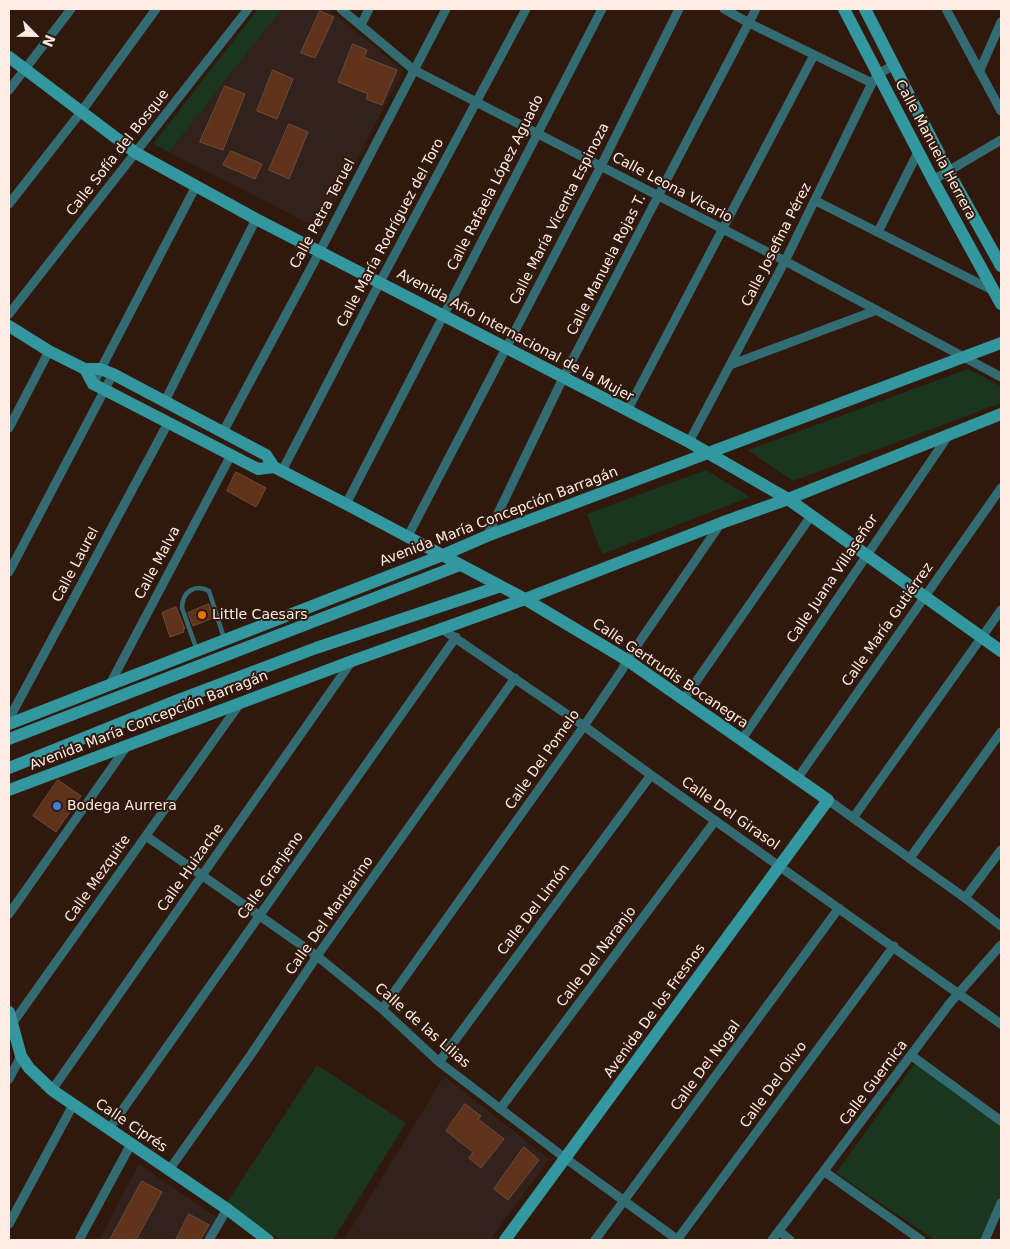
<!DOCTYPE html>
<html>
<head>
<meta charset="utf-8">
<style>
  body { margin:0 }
  #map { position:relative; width:1010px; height:1249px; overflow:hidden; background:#30180d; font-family:"DejaVu Sans",sans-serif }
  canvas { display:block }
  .frame { position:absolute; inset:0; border:10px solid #ffede5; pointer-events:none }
  .north { position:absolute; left:10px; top:10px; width:50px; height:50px; -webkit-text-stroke:4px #30180d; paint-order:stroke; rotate:113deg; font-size:14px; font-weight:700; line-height:20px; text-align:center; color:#ffede5 }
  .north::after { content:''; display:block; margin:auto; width:18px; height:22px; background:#ffede5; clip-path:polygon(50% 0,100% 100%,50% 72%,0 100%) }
</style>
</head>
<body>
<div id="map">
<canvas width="1010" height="1249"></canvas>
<div class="frame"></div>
<div class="north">N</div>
</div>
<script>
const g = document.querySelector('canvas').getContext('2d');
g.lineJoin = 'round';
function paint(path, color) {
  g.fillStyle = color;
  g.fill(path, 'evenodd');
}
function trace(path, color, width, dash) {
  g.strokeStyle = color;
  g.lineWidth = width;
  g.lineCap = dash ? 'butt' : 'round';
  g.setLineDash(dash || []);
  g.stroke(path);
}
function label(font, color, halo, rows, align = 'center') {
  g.font = font + ' "DejaVu Sans",sans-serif';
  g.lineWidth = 4;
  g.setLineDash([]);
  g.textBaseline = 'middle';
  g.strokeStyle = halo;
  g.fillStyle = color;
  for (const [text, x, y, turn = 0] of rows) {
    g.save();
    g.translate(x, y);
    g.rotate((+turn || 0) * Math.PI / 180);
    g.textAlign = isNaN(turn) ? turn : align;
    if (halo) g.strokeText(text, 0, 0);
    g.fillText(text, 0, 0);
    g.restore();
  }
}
paint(new Path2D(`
  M282,9H328L403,70L321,230L169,152Z
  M444,1076L549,1159L490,1240H344Z
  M139,1164L219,1219L207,1240H99Z`), '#33211b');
paint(new Path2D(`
  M258,9H282L169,152L153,144Z
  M968,369L1001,386V403L793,481L748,450Z
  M706,470L750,497L602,554L587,514Z
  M915,1063L1001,1124V1196L982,1240H935L836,1173Z
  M317,1065L406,1123L333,1240H281L226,1204Z`), '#1b361f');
const building = new Path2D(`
  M320,11L334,17L315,58L301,53Z
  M353,44L367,50L364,57L397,70L382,105L366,99L368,94L338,82Z
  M273,70L293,79L277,119L257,111Z
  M225,86L245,94L223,150L200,142Z
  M289,124L308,132L289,179L269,170Z
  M231,151L262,164L255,179L223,165Z
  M236,472L266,488L256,507L227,491Z
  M209,604L213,618L193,626L188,613Z
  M176,607L185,629H183L184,632L170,637L162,613Z
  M58,780L81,796L56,832L33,816Z
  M465,1104L481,1116L478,1119L504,1139L481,1168L469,1158L473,1152L446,1131Z
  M524,1147L539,1160L508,1200L494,1189Z
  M142,1181L162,1192L136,1240H110Z
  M189,1214L209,1225L200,1240H176Z`);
paint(building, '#5f321a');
trace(building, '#694d3e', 1);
trace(new Path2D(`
  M197,650L182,608C182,592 195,583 209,591L224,638`), '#326b71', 4.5);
trace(new Path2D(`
  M341,9L414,70L785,261L1001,377
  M724,9L749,23L872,83
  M946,9L1001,111
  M361,25L369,9
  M980,70L1001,22
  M9,90L71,9
  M933,180L1001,140
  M816,201L994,291
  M9,204L81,112L156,9
  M878,232L918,152
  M9,314L248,9
  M730,365L877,310
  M93,384L196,186
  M165,401L256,219
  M627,411L814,55
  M9,428L49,351
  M223,432L320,251L446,9
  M689,442L785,261L872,83L878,74L894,65
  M282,471L380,282L526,9
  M346,504L602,9
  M408,536L601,166L679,9
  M487,536L564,376L756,9
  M9,572L113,374
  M442,629L584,726L651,775L1001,1024
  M110,684L231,455
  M684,699L811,516
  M9,719L168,423
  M742,739L948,436
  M797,779L1001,488
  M828,800L965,898L1001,926
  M853,818L1001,610
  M146,836L317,956L382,1009L439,1062L565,1158L678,1240
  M910,858L1001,732
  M965,898L1001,850
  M9,914L127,746
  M382,1009L584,726L622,670L627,660L721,523
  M12,1024L241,702
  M912,1056L1001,1121
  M439,1062L651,775
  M9,1079L21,1056
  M52,1090L352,661
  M500,1109L715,821
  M109,1129L456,637
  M169,1170L250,1056L317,956L515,678
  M825,1172L921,1240
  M9,1224L73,1105
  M779,1231L790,1240
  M79,1240L131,1144
  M209,1240L227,1209
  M595,1240L839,908
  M677,1240L894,946
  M772,1240L950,1003L1001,945
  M985,1240L1001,1203`), '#326b71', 9);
trace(new Path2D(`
  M844,9L933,180L1001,304
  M865,9L948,171L1001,266
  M9,57L136,153L256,219L689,442L788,499L1001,651
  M9,326L49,351L85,369H100L113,374L266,455L274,467L346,504L525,599L627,660L828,800L505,1240
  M85,369L93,384L105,390L258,469L274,467
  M9,724L443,555L487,536L1001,343
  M9,739L460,565
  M9,768L178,700L316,648L501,586
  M9,790L352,661L525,599L721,523L788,499L1001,414
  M9,1012L21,1056L29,1068L52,1090L227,1209L268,1240`), '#3397a0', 12);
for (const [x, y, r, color] of [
  [202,615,5,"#e8710a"],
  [57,806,5,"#3f7fe0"]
]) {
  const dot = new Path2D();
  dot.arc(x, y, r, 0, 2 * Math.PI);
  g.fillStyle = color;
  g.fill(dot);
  trace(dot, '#30180d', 2);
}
label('14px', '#ffede5', '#30180d', [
  ["Calle Manuela Herrera",935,150,62],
  ["Calle Sofía del Bosque",118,153,-52],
  ["Calle Rafaela López Aguado",496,183,-63],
  ["Calle Leona Vicario",672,188,28],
  ["Calle Petra Teruel",323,214,-62],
  ["Calle María Vicenta Espinoza",560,214,-63],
  ["Calle María Rodríguez del Toro",391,233,-62],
  ["Calle Josefina Pérez",777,245,-63],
  ["Calle Manuela Rojas T.",607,265,-63],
  ["Avenida Año Internacional de la Mujer",515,336,28],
  ["Avenida María Concepción Barragán",499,517,-21],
  ["Calle Malva",158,563,-62],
  ["Calle Laurel",76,565,-62],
  ["Calle Juana Villaseñor",833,579,-56],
  ["Calle María Gutiérrez",888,625,-55],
  ["Calle Gertrudis Bocanegra",670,674,34],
  ["Avenida María Concepción Barragán",149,721,-21],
  ["Calle Del Pomelo",543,760,-55],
  ["Calle Del Girasol",730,814,35],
  ["Calle Huizache",191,868,-55],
  ["Calle Granjeno",271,876,-55],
  ["Calle Mezquite",98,879,-55],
  ["Calle Del Limón",534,910,-53],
  ["Calle Del Mandarino",330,916,-55],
  ["Calle Del Naranjo",597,957,-53],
  ["Avenida De los Fresnos",655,1011,-54],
  ["Calle de las Lilias",422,1026,41],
  ["Calle Del Nogal",706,1066,-54],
  ["Calle Guernica",874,1083,-53],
  ["Calle Del Olivo",774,1085,-54],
  ["Calle Ciprés",131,1126,34]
]);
label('14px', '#ffede5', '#30180d', [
  ["Little Caesars",212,615],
  ["Bodega Aurrera",67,806]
], 'left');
</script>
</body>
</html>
